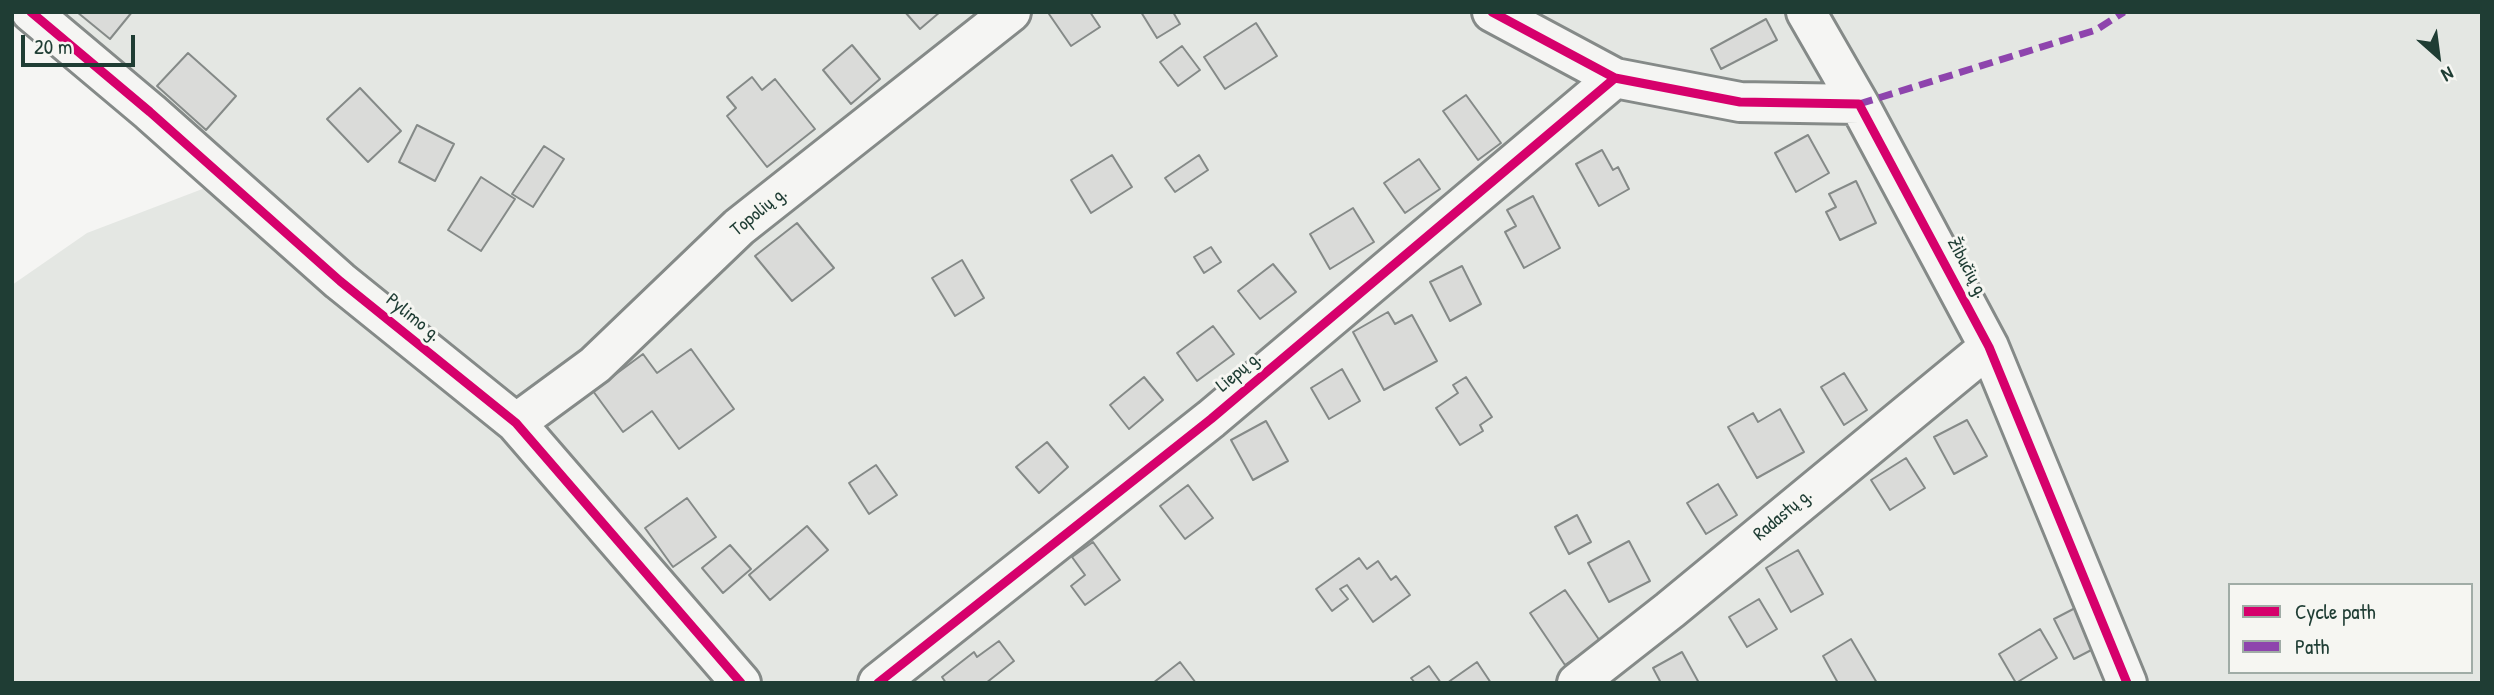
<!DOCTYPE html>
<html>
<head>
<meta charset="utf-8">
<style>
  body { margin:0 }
  #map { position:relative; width:2494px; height:695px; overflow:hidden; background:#f5f5f3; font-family:"Patrick Hand",sans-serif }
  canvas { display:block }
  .frame { position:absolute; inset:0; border:14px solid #1f3d34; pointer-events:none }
  .legend { position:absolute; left:2228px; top:583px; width:245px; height:91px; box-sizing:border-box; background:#f6f6f2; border:2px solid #a0aca6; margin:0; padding:9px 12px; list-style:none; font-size:21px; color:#1f3d34 }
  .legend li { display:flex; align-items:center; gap:14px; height:35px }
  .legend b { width:35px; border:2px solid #a0aca6 }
  .north { position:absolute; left:2403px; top:21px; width:70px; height:70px; -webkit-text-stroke:5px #f6f6f2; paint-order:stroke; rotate:152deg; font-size:19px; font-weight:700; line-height:28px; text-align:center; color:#1f3d34 }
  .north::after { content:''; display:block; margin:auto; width:24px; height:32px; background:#1f3d34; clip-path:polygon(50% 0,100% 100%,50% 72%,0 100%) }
  .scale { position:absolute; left:21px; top:35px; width:114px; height:32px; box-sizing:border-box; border:4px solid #1f3d34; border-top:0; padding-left:9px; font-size:21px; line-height:24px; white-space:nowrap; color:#1f3d34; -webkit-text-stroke:5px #f6f6f2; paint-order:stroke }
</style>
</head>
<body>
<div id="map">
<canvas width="2494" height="695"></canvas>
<div class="frame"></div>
<ul class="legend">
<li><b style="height:9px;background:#d6006c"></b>Cycle path</li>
<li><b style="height:9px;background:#8e44ad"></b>Path</li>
</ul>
<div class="north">N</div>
<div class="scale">20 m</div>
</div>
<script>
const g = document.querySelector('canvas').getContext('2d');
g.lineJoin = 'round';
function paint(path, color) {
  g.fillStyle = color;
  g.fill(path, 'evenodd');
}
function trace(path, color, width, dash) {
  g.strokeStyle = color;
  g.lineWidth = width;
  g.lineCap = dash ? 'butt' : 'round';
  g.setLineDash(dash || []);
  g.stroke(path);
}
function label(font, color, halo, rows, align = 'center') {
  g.font = font + ' "Patrick Hand",sans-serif';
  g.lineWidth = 6;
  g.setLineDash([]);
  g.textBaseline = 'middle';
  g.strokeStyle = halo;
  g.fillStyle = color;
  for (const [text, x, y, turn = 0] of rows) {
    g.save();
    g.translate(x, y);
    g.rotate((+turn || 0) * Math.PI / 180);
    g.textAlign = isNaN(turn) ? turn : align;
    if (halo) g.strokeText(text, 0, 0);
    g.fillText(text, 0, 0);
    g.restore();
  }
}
paint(new Path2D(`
  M56,12H2482V683H12V285L87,233L205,188L233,161ZM2230,585H2471V672H2230Z`), '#e4e7e3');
const building = new Path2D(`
  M77,12H132L110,39Z
  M905,12H940L920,29Z
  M1051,12H1090L1100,27L1071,46L1049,14Z
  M1141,12H1173L1180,24L1157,38Z
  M1766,19L1777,40L1721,69L1711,49Z
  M1256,23L1277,56L1225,89L1204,57Z
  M852,45L880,79L851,104L823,70Z
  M1182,46L1200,70L1178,86L1160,62Z
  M188,53L236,96L206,130L157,86Z
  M752,77L762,90L775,79L815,129L767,167L727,116L736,108L727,97Z
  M360,88L401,131L368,162L327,119Z
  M1466,95L1501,143L1478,160L1443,111Z
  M417,125L454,144L435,181L399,162Z
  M1808,135L1829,173L1796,192L1775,153Z
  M544,146L564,159L533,207L512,194Z
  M1602,150L1613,170L1618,167L1629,189L1599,206L1576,164Z
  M1112,155L1132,187L1091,213L1071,180Z
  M1199,155L1208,170L1175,192L1165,178Z
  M1419,159L1440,189L1405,213L1384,183Z
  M481,177L515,199L481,251L448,230Z
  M1856,181L1876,223L1840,240L1826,212L1836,207L1829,194Z
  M1533,196L1560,248L1524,268L1505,232L1516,226L1507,210Z
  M1353,208L1374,242L1330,269L1310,234Z
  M797,223L834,268L792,301L755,256Z
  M1211,247L1221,262L1204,273L1194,257Z
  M962,260L984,298L955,316L932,278Z
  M1273,264L1296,292L1260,319L1238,291Z
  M1462,266L1481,304L1450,321L1430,282Z
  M1388,312L1395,324L1412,315L1437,361L1384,390L1353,332Z
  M1213,326L1234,354L1197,381L1177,353Z
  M691,349L734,409L679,449L652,411L623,432L593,391L643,354L657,373Z
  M1342,369L1360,401L1329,419L1311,388Z
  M1844,373L1867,410L1844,425L1821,387Z
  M1144,377L1163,400L1129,429L1110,405Z
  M1466,377L1492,417L1480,425L1483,431L1460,445L1436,408L1458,393L1453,385Z
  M1780,409L1804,452L1757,478L1728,427L1753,413L1758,422Z
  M1967,420L1987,456L1954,474L1934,437Z
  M1266,421L1288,461L1253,480L1231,440Z
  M1047,442L1068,467L1039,493L1016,467Z
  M1906,458L1925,488L1890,510L1871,480Z
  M876,465L897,495L869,514L849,483Z
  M1718,484L1737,515L1706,534L1687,503Z
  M1188,485L1213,518L1185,539L1160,506Z
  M687,498L716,537L673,567L645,528Z
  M1577,515L1591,542L1569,554L1555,527Z
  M807,526L828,550L770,600L749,575Z
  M1629,541L1650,581L1609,602L1588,563Z
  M1093,542L1120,580L1085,605L1071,586L1085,575L1072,557Z
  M730,545L751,569L723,593L702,568Z
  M1798,550L1823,594L1791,612L1766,568Z
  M1359,558L1367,569L1378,561L1391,580L1396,576L1410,595L1373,622L1347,585L1340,589L1348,599L1332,611L1316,589Z
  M1565,590L1600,641L1565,665L1530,613Z
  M1759,599L1777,629L1747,647L1729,617Z
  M2081,605L2101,645L2074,659L2054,619Z
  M2040,629L2057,658L2016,683L1999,654Z
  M1851,639L1877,683H1838L1823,656Z
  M999,641L1014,661L986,683H946L942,677L974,652L977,657Z
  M1682,652L1699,683H1661L1653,668Z
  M1180,662L1196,683H1153Z
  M1477,662L1491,683H1447Z
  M1429,666L1441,683H1415L1411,678Z`);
paint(building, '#dadbd9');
trace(building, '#858a88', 2);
const minor = new Path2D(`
  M31,12L150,112L340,281L516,423L741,683
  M1492,12L1615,78L1740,102L1859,104L1989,347L2127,683
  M1806,12L1859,104
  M516,423L595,365L739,227L1011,12
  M878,683L1211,419L1615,78
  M1577,683L1670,610L1989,347`);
trace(minor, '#858a88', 44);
trace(minor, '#f5f5f3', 38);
trace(new Path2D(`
  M1859,104L2096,30L2124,12`), '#8e44ad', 7, [14, 7]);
trace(new Path2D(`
  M31,12L150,112L340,281L516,423L741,683
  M1492,12L1615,78L1740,102L1859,104L1989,347L2127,683
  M878,683L1211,419L1615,78`), '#d6006c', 9);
label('19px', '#1f3d34', '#f6f6f2', [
  ["Topolių g.",759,212,-39],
  ["Žibučių g.",1967,268,62],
  ["Pylimo g.",413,318,39],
  ["Liepų g.",1239,372,-40],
  ["Radastų g.",1783,515,-40]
]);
</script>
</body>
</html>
